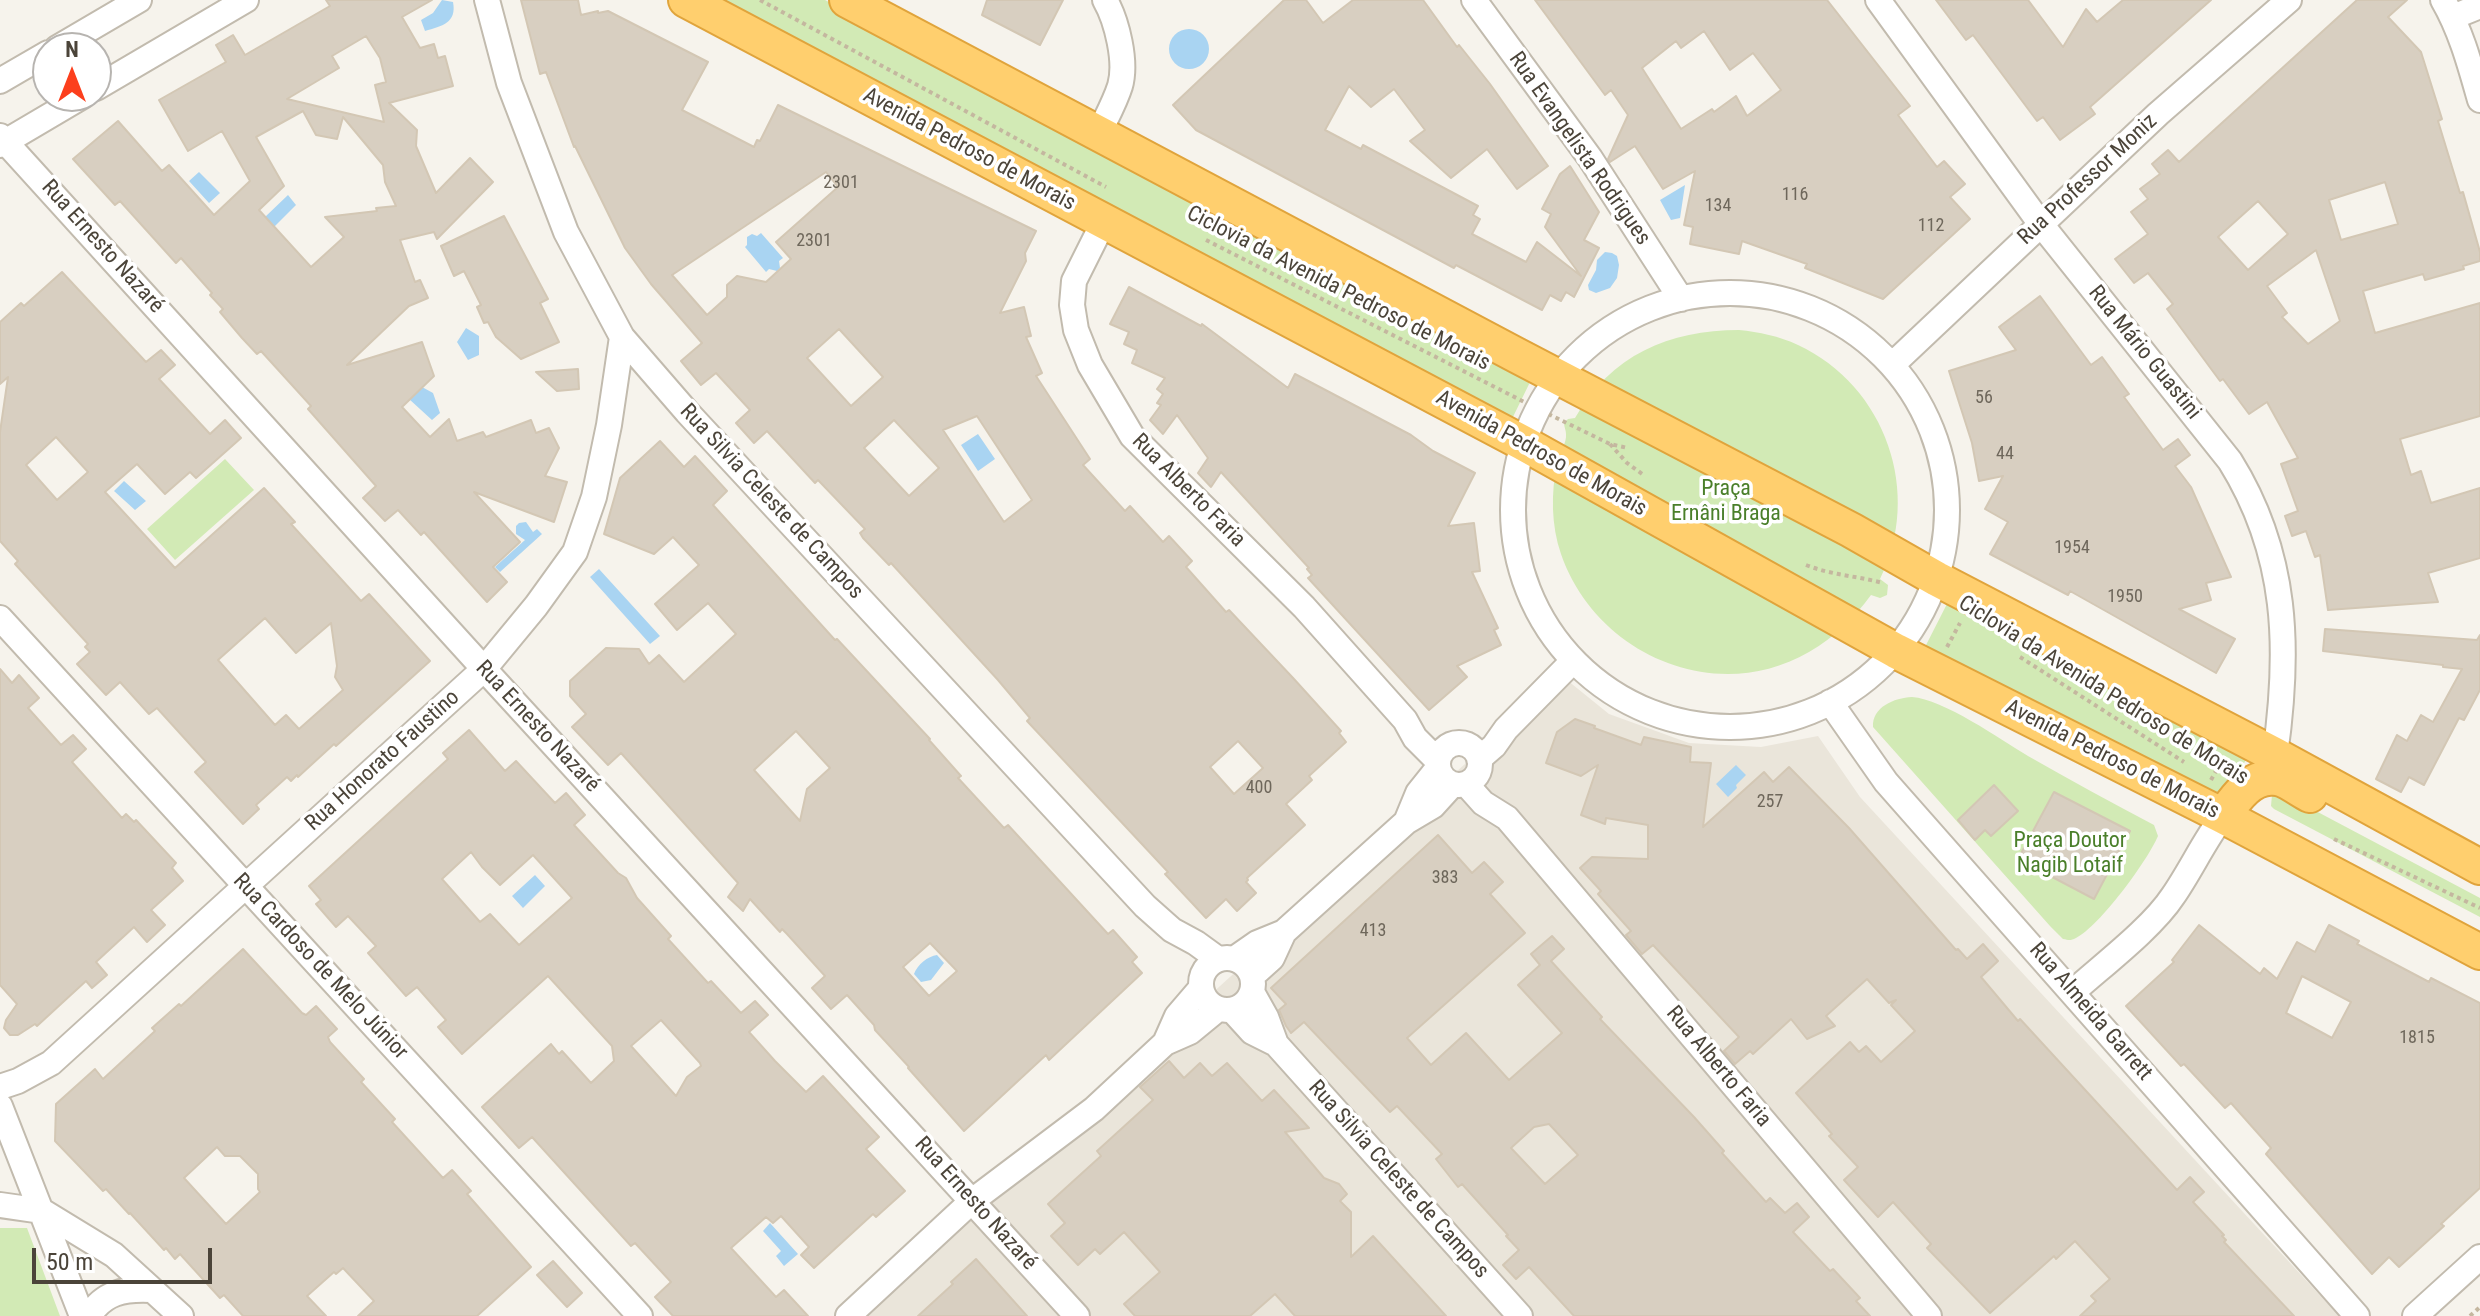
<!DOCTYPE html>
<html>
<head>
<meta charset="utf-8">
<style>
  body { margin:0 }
  #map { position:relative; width:2480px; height:1316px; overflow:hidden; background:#f6f3ec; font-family:"Roboto Condensed",sans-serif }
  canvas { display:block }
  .north { position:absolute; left:32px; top:32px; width:80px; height:80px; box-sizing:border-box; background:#fff; border:2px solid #b7b4b0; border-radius:50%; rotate:0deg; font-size:22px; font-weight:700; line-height:32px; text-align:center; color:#4b4439 }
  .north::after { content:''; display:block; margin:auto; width:28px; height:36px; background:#fc3f1d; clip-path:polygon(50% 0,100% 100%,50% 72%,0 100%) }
  .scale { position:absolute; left:32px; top:1248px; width:180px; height:36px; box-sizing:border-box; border:4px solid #4b4439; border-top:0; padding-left:10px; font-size:24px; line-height:28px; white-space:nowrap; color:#4b4439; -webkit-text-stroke:6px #fff; paint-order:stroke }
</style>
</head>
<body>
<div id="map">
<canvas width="2480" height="1316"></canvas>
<div class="north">N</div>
<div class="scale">50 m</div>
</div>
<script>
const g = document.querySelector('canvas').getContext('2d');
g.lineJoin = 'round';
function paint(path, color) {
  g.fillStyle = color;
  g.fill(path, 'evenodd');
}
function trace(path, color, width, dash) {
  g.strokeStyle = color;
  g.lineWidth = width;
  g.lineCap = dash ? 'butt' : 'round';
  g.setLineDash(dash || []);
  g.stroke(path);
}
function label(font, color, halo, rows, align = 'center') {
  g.font = font + ' "Roboto Condensed",sans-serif';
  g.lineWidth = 7;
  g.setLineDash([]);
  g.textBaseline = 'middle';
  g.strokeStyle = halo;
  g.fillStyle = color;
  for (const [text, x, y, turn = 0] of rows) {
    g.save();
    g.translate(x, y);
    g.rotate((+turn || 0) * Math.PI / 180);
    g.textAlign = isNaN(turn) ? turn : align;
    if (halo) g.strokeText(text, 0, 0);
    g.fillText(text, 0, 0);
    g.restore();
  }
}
paint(new Path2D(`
  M1562,676L1609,714L1689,743L1761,747L1818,736L1860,797L2339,1316H856Z`), '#eae5da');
paint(new Path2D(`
  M723,0H825L1533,376L1509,425L826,58Z
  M1739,330C1759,332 1779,336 1798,345C1886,386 1923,493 1880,579L1888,585L1887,595L1880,598L1871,595C1854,618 1835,637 1809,652C1714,707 1595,653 1561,554C1551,525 1551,493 1557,463C1559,454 1567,443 1566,434C1566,430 1564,427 1564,423L1568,419L1575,418C1611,355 1669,330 1739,330Z
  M225,459L254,490L175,560L147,529Z
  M1950,598L2249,755L2222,799L1924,649Z
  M1912,697C1943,699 2000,739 2028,756C2070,780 2112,803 2154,825L2158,836C2148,860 2099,927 2076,938C2070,941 2069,940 2063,939L2050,926L1873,727C1872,707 1894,698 1912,697Z
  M2280,792L2480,898V917L2274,809L2271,806L2272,795Z
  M0,1228H27L60,1316H0Z`), '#d2eab5');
paint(new Path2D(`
  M442,0L453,2C457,23 442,26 425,31L421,20L433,13Z
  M1169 49a20 20 0 1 1 40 0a20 20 0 1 1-40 0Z
  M199,172L220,193L209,203L189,181Z
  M1685,185L1680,218L1671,220L1660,200Z
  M288,195L296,205L274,227L265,217Z
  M761,233L783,258L779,261L780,268L777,271L769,269L766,272L745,247L747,245V237L752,234L757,236Z
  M1605,252L1612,253L1617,256L1619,265L1617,278L1610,288L1596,293L1589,290L1588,285L1596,270L1597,260Z
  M466,328L479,336V355L468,360L457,342Z
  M422,387L433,393L440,413L432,420L409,399Z
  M978,434L995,459L978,471L961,445Z
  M124,481L146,501L135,510L114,491Z
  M526,522L533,532L537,529L542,534L500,572L495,567L525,540L516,534V526L519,523Z
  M599,569L660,636L650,644L590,577Z
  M1736,765L1746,775L1736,785L1737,788L1728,797L1716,784Z
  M535,875L545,886L523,908L512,896Z
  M937,955L944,963L931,980L921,982L914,974C917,965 928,956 937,955Z
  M770,1223L798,1254L784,1266L776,1256L781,1251L763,1231Z`), '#a9d4f2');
const building = new Path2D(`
  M326,0H432L402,17L420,48L434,44L438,58L445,56L453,86L389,103L417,130L416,146L436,193L470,158L493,182L437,239L434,232L400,240L415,282L420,280L428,298L409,306L347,365L422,342L434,376L402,407L430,437L449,419L457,441L483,432L486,437L531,420L536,433L549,428L559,448L545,476L567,482L554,522L474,492L520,542L493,567L507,582L487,602L424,532L421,535L398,510L385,521L363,498L376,486L308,409L311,406L261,351L257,354L242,338L220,312L223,309L210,295L212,293L181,258L176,263L120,201L115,205L73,159L118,121L162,171L169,165L214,215L250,181L222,131L188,151L159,100L226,62L216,45L233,35L245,55L330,6ZM366,36L380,58L386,82L375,85L384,122L287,99L339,68L332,56ZM303,111L316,135L337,139L343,117L383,165L385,182L396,206L376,208L377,211L325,217L344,237L311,267L259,210L284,186L256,137Z
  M521,0H578L581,15L598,11V13L608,11L708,62L682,110L754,147L757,140L760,141L778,105L1036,231L1025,253L1026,261L1000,313L1024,307L1031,336L1026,337L1042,373L1036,376L1090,459L1083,465L1125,511L1130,506L1163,542L1169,536L1192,561L1186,567L1226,612L1229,610L1294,679L1341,731L1339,733L1346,742L1309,776L1312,780L1286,804L1305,825L1247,878L1248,880L1246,882L1256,893L1237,911L1226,899L1206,918L1165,874L1168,872L1027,721L1030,718L998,680L891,563L889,565L863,538L860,533L865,529L818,480L815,483L767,431L754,443L736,423L750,410L716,373L701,385L681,361L702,343L651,284L625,248L575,146L574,147L546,72L540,74ZM826,172L838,187L776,242L791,259L766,282L737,276L727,285V297L707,315L672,275ZM839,329L883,377L851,406L807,358ZM977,416L1032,500L1004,522L943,430ZM894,420L939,468L909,496L864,448ZM1238,741L1263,768L1234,794L1210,767Z
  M987,0H1063L1040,45L982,15Z
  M1284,0H1306L1323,23L1353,0H1423L1457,47L1459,45L1490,84L1548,166L1517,189L1487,149L1451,178L1410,141L1425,130L1394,89L1371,107L1349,86L1325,130L1361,149L1363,145L1478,206L1473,215L1480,219L1472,234L1526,262L1537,242L1581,276L1545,227L1551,214L1542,209L1560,174L1570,166L1599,212L1584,240L1599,248L1574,297L1566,292L1561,301L1550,295L1542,310L1456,265L1454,268L1196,130L1173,105Z
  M1535,0H1827L1910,106L1898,115L1937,167L1944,161L1965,184L1950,197L1970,219L1883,299L1805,268L1807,264L1742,241L1739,254L1690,244L1693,227L1684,225L1695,171L1663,189L1635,146L1610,162L1608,159L1628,115L1611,90L1605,95ZM1704,31L1730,70L1753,53L1781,90L1747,116L1736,96L1714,112L1712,109L1681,129L1642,68L1676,41L1681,48Z
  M1936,0H2028L2063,47L2086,9L2097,22L2123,0H2211L2090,107L2095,114L2060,140L2043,117L2037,121L1973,35L1966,40Z
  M2357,0H2407L2388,17L2421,52L2442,119L2438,121L2460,193L2463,192L2480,252V261L2463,266L2464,269L2425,280L2423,274L2363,291L2375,333L2480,303V416L2400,439L2411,475L2421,471L2431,503L2480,488V558L2428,573L2438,602L2328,610L2320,555L2315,557L2306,531L2292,536L2285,516L2298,511L2281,464L2298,458L2267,402L2249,414L2223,379L2220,381L2167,309L2173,304L2148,273L2134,283L2115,259L2148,234L2131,212L2148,199L2140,189L2160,174L2152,164L2168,150L2179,162ZM2385,182L2398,224L2341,240L2329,200ZM2258,201L2288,234L2248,270L2218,237ZM2316,250L2340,321L2308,344L2282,317L2287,313L2267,286Z
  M504,216L548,299L540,303L559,342L521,359L496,337L488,322L484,323L477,307L481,305L464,271L454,276L441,246Z
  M62,272L146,362L161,350L175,365L159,379L210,434L225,420L241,438L196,478L190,472L165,494L137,464L105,492L175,568L264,488L295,522L291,524L361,601L369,594L430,661L336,746L334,744L298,777L297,775L291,781L287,777L256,805L259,809L243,824L195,772L206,762L157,708L149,714L120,682L106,695L77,664L90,652L85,647L88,644L15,564L18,561L0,541V432L8,377L0,384V322L21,303L24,306ZM56,437L88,472L57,500L26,465ZM265,618L296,653L331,623L337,666L335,677L343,690L299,729L286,715L275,725L218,660Z
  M1129,287L1201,326L1202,324L1288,388L1295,374L1411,435L1433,451L1475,473L1448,526L1474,523L1480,571L1472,572L1498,628L1494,630L1501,645L1457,666L1467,677L1429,710L1308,578L1312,575L1307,569L1309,568L1221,472L1211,487L1198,473L1208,458L1177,415L1163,434L1150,420L1161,405L1157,403L1163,394L1157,389L1165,378L1132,363L1137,350L1124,344L1129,332L1110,324Z
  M2040,296L2091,365L2102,357L2129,394L2124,397L2163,450L2178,439L2190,455L2175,466L2191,487L2231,577L2206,583L2211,600L2179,609L2235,639L2216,673L2070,591L2068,595L1990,554L2008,522L1985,509L2003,476L1979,481L1972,443L1949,371L2016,350L1999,327Z
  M578,369L579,389L557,391L536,372Z
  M660,441L684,467L695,456L727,491L713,505L835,640L837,639L930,739L929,740L961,776L958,778L1004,828L1008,825L1108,934L1113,930L1137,957L1132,962L1142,973L1049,1060L1046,1055L964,1131L908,1068L909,1067L875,1030L874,1025L847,995L831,1009L812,988L825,976L787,934L782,929L780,932L750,899L743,911L728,897L738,883L621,753L608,765L572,727L586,714L570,696V681L606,648L639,649L649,664L659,655L684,682L736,634L708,603L677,630L655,604L699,565L673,537L654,554L604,534L620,478ZM796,731L830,768L807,789L800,821L754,770ZM930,943L957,971L929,996L903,967Z
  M2325,629L2477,640L2480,635V690L2464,720L2459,718L2424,785L2409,777L2401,792L2376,779L2397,735L2407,741L2421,715L2433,722L2462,669L2443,667V665L2323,651Z
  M0,669L12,683L19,675L39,698L28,708L61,745L73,735L86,749L72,762L122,818L126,814L134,822L136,820L176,863L172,868L183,881L151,910L165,925L147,942L134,927L96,962L107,975L92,988L86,981L37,1026L35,1024L18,1035H10L4,1028L6,1020L17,1004L0,985Z
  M1575,719L1595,726L1594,728L1641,745L1644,737L1691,747L1690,762L1711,763L1703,827L1764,772L1773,782L1789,767L1849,828L1956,950L1958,949L1967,959L1983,944L1998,961L1981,977L2018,1021L2020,1019L2177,1190L2190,1177L2204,1192L2193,1202L2224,1235L2222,1236L2226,1240L2224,1242L2294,1316H2080L2096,1301L2091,1296L2110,1279L2075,1241L2056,1259L2054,1256L1990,1313L1927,1248L1931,1244L1893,1202L1878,1217L1844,1180L1858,1167L1829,1136L1832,1134L1796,1093L1850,1042L1859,1052L1866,1046L1881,1062L1915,1031L1891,1005L1896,1000L1889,1003L1867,979L1826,1016L1835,1026L1807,1039L1791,1019L1753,1054L1750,1051L1735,1064L1724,1051L1739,1037L1653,945L1642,954L1626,935L1631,931L1598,894L1601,891L1580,868L1592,857L1648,859V825L1606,818L1605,824L1581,815L1598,765L1581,776L1546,763L1557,732Z
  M469,730L505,771L516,761L555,803L566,793L585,815L574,825L618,873L626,878L637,898L671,936L668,939L708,983L711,981L741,1013L755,1001L768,1015L749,1032L775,1061L806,1092L823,1076L879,1137L866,1149L905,1191L876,1217L873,1214L814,1268L801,1255L809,1247L781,1216L773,1223L766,1217L731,1248L776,1297L784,1290L808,1316H673L655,1297L671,1282L635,1243L631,1246L532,1137L519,1148L482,1107L551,1044L559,1054L562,1051L591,1083L614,1061L612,1046L548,976L462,1054L438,1027L446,1020L417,987L406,996L368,953L376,946L348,916L336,927L316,904L321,900L309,886L448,759L443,753ZM471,852L482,867L500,885L533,855L572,898L519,945L490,914L480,922L442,879ZM661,1020L700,1063L701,1066L687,1077L676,1096L631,1046Z
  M1994,785L2018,811L1991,836L1985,830L1975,840L1958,820Z
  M2054,792L2130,831L2094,899L2018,859Z
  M1438,835L1472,873L1484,862L1503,882L1490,894L1525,933L1407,1038L1431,1065L1466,1033L1509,1080L1562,1033L1518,985L1540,965L1531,954L1552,936L1564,949L1551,961L1602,1017L1600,1019L1694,1117L1724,1151L1722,1153L1766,1202L1770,1198L1785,1213L1797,1203L1809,1217L1793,1232L1830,1271L1833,1269L1860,1298L1856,1301L1870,1316H1574L1529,1267L1516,1279L1503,1265L1519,1250L1506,1236L1508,1235L1462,1184L1458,1187L1436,1159L1442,1154L1397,1106L1390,1112L1304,1022L1291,1033L1286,1026L1279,1010L1286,1004L1271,988ZM1549,1124L1578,1155L1545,1184L1511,1148L1534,1127Z
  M2199,925L2260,974L2264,968L2277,979L2297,942L2315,952L2329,925L2359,941L2357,944L2429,982L2431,978L2480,1003V1188L2441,1224L2444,1226L2399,1267L2389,1257L2372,1274L2266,1154L2271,1148L2231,1103L2225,1108L2184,1064L2181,1066L2126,1006L2174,962L2172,960ZM2302,976L2351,1002L2332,1038L2286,1013Z
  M243,949L302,1013L306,1015L316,1006L337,1029L328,1037L330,1042L364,1079L361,1082L395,1119L392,1122L443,1178L452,1170L471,1191L467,1194L531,1267L477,1316H358L374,1301L343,1268L336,1274L334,1272L307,1296L326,1316H243L224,1295L220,1298L180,1254L175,1259L166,1248L164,1250L130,1213L129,1214L106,1189L103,1191L55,1141L56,1104L95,1069L103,1079L155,1031L152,1028L179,1004L181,1006ZM217,1147L225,1156H240L258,1174V1189L260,1192L226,1224L184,1178Z
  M1169,1061L1184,1078L1200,1063L1212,1076L1227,1063L1262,1101L1274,1090L1309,1128L1285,1132L1324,1178L1339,1184L1347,1194L1340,1201L1351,1212V1257L1373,1236L1446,1316H1295L1275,1294L1250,1316H1135L1124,1304L1160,1272L1124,1232L1100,1254L1095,1249L1078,1265L1051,1236L1065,1223L1048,1204L1101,1156L1097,1151L1153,1100L1140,1087Z
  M976,1259L1027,1316H918L953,1284L951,1282Z
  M553,1261L582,1293L567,1307L537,1275Z`);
paint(building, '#d8cfc1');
trace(building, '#d3c7b4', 2);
const minor = new Path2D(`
  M487,0L509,83L566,232L622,337L687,412L1145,906L1172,930L1196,943L1218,959
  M1474,0L1590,158L1681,299
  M1878,0L2040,223L2230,461C2288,554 2290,649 2275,755
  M2443,0C2461,31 2470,65 2480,100
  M2453,17L2480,6
  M57,48L139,0
  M0,81L48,53
  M96,88L246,0
  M1099,133C1106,118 1115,102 1120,86C1127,62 1117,21 1105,0
  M0,136L484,669L1077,1316
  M0,145L83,96
  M1104,221L1074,281L1072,305L1076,330L1090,365L1132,436L1304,607L1405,720L1415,738L1438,761
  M1513 510a217 217 0 1 1 434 0a217 217 0 1 1-434 0Z
  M1892,365L2158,114L2289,0
  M0,618L640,1316
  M1830,702L1886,782L2357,1316
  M1438 764a21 21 0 1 1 42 0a21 21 0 1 1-42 0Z
  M1479,759L1494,746L1506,729L1573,661
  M1466,784L1483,803L1507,818L1929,1316
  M1406,822L1418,793L1438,768
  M1201 984a26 26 0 1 1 52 0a26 26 0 1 1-52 0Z
  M1234,959L1257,943L1284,932
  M1252,976L1272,958L1284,932L1406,822L1433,806L1453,784
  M1252,992L1266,1017L1276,1044
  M2073,992C2103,965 2152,928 2173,896C2191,870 2204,841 2223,816
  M1232,1010L1252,1032L1276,1044L1520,1316
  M1165,1043L1177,1016L1201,988
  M0,1087L18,1081L51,1063L484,669L536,606L575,552L594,497L609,425L622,337
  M0,1106L82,1316
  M0,1205L42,1211L114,1255L181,1316
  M89,1316C104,1292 124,1289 150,1290
  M848,1316L972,1201L1094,1109L1165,1043L1190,1032L1218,1009
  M2415,1316L2480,1257`);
const highway = new Path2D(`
  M686,0L1523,443L1896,651L2223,816L2480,952
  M847,0L1516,355L1851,530L1937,579L2275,755L2480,867
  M2223,816C2235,799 2251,775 2275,778C2285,778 2300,790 2310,795`);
trace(minor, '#c2bbae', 28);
trace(highway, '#e0a43c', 38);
trace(new Path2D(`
  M760,0L1106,187
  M1206,240L1538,409L1610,444L1628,448
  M1610,444L1627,463L1645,476
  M1806,565C1831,575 1857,576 1883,583
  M1947,647L1960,623
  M2020,657L2184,762
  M2211,780L2222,760
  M2334,839L2480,908
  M2470,1316L2480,1307`), '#c4b79f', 4, [4, 4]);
trace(minor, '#fff', 24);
trace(highway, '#ffcf6e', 34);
label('18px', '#6e675b', null, [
  ["2301",841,183],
  ["116",1795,195],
  ["134",1718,206],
  ["112",1931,226],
  ["2301",814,241],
  ["56",1984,398],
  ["44",2005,454],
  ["1954",2072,548],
  ["1950",2125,597],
  ["400",1259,788],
  ["257",1770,802],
  ["383",1445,878],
  ["413",1373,931],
  ["1815",2417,1038]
]);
label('22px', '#4b4439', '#fff', [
  ["Rua Evangelista Rodrigues",1579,149,55],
  ["Avenida Pedroso de Morais",969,150,28],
  ["Rua Professor Moniz",2088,180,-43],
  ["Rua Ernesto Nazaré",102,247,48],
  ["Ciclovia da Avenida Pedroso de Morais",1338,289,27],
  ["Rua Mário Guastini",2144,353,51],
  ["Avenida Pedroso de Morais",1541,454,29],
  ["Rua Alberto Faria",1188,491,45],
  ["Rua Silvia Celeste de Campos",771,502,47],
  ["Ciclovia da Avenida Pedroso de Morais",2103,691,32],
  ["Rua Ernesto Nazaré",537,727,47],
  ["Avenida Pedroso de Morais",2112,760,27],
  ["Rua Honorato Faustino",383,761,-42],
  ["Rua Cardoso de Melo Júnior",320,967,47],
  ["Rua Almeida Garrett",2090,1012,49],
  ["Rua Alberto Faria",1718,1067,50],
  ["Rua Silvia Celeste de Campos",1398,1180,48],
  ["Rua Ernesto Nazaré",975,1204,48]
]);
label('22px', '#4a7f2a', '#fff', [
  ["Praça",1726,489],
  ["Ernâni Braga",1726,514],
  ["Praça Doutor",2070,841],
  ["Nagib Lotaif",2070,866]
]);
</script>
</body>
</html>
